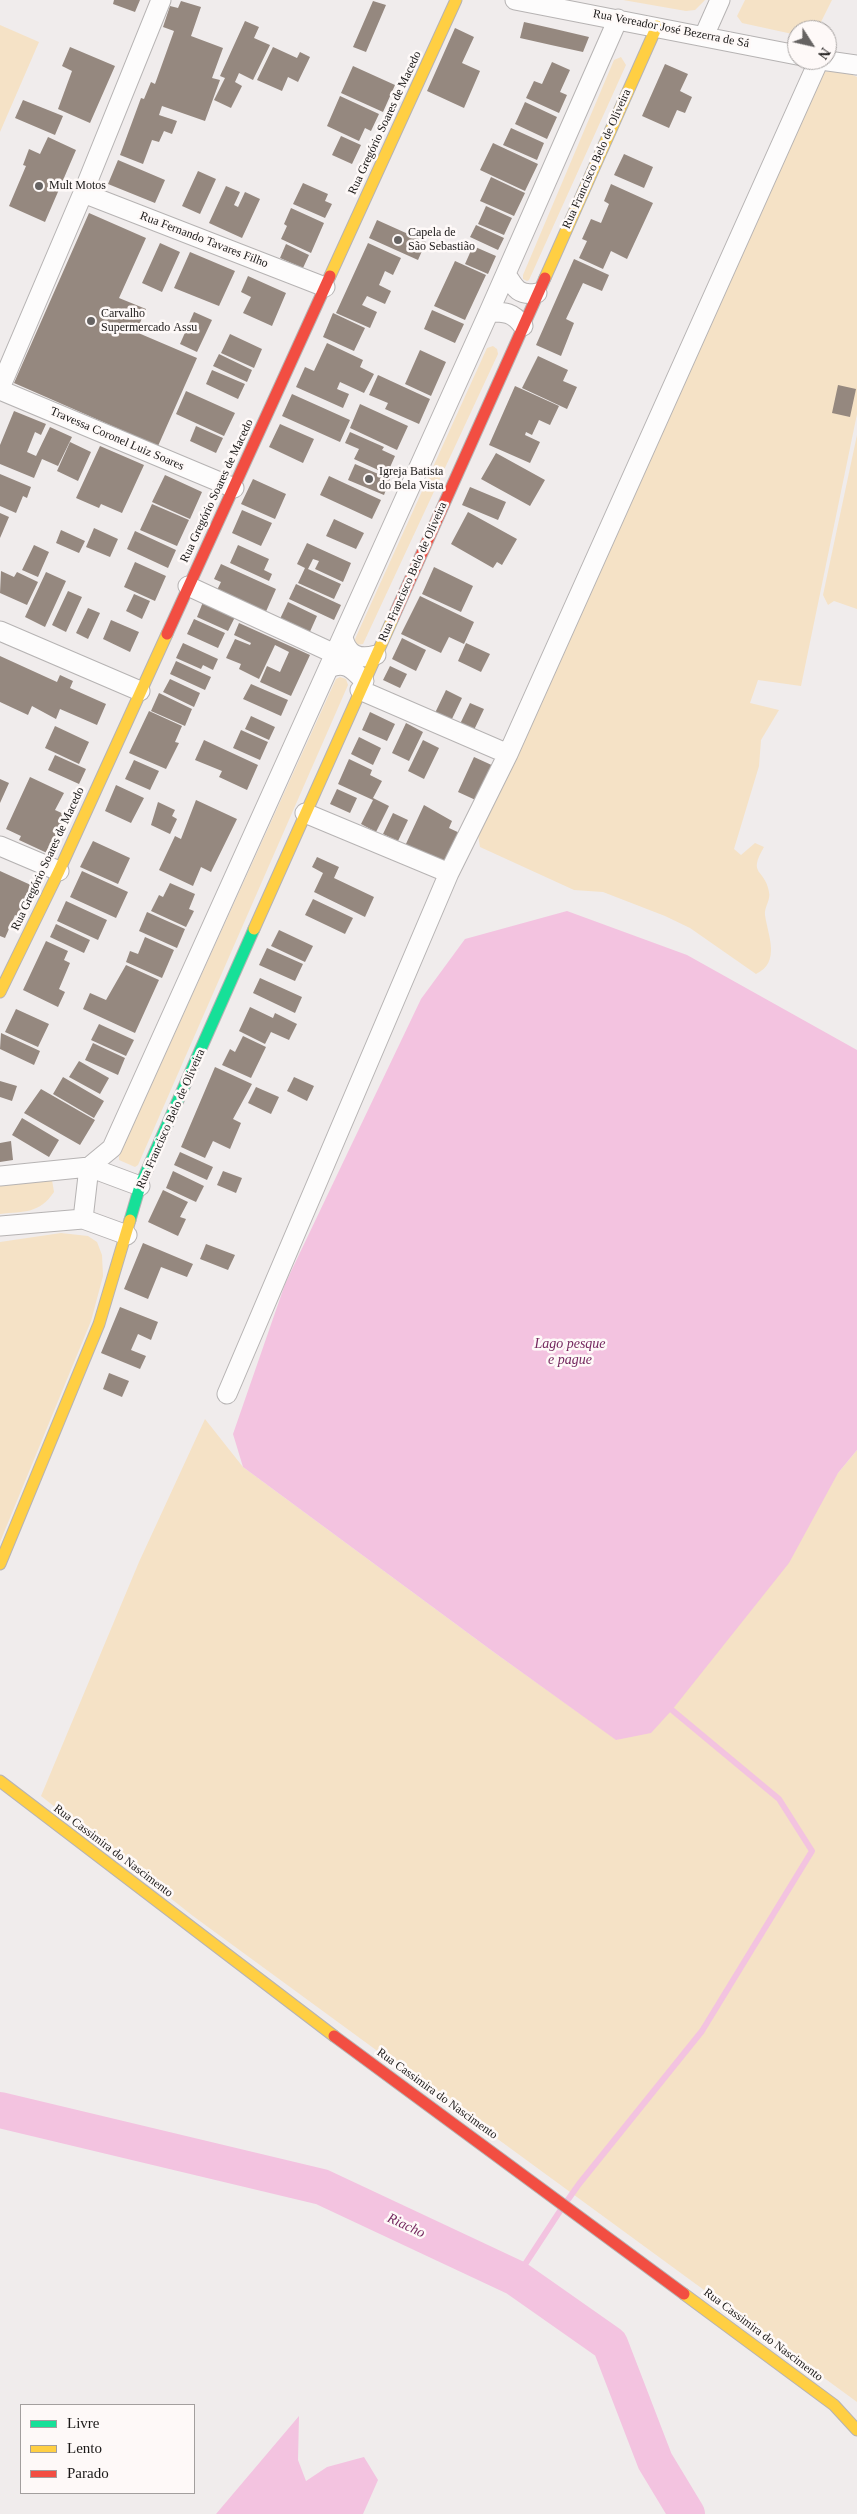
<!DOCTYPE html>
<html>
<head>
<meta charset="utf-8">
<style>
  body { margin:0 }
  #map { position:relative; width:857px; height:2514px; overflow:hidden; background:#f0ecec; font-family:"Times New Roman",serif }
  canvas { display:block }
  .legend { position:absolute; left:20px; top:2404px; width:175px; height:90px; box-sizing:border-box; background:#fef9f8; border:1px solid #a39f9e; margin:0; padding:6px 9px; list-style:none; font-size:15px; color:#1b1918 }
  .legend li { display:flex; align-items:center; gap:10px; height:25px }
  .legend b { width:25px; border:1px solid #a39f9e }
  .north { position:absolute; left:787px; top:20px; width:50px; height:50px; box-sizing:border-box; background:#fef9f8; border:1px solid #a39f9e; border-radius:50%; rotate:125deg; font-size:14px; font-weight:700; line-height:20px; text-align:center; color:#1b1918 }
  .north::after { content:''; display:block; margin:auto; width:18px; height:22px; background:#666362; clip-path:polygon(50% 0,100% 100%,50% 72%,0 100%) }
</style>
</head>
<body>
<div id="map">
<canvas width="857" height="2514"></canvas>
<ul class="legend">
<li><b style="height:6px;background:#16e098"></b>Livre</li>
<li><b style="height:6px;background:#ffcf43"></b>Lento</li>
<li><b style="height:6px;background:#f24e42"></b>Parado</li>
</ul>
<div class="north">N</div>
</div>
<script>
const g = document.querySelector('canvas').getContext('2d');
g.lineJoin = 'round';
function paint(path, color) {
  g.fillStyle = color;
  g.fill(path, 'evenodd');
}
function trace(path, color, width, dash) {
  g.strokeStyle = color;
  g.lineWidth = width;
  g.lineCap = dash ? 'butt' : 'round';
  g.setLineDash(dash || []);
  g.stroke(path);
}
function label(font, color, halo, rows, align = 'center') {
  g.font = font + ' "Times New Roman",serif';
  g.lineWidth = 5;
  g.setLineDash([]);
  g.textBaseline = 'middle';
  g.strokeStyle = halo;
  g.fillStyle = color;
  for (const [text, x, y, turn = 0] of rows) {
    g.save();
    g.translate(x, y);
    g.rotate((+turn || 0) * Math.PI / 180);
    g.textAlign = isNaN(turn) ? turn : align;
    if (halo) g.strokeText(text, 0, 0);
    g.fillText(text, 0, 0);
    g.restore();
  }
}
paint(new Path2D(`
  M623,0H705L695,10L686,11Z
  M745,0H832L817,30H797V35L742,23L737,16Z
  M0,25L39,42L0,132Z
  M621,57L626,65L529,280L527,281L523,279V275L614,60Z
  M844,71L857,77V414L801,686L758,680L750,703L779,710L761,740L759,766L734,849L741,855L755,843L764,847C747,876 765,868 769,892C771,900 764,907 765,915C768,936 781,962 756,974L690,928L665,916L603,892L574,890L480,847L478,835L804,72Z
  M493,346L497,349L498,354L363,644L356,645L355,639L487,348Z
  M857,435V609L834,601L828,605L823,595Z
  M340,677L346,679L348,685L138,1165L135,1167L119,1160V1156L336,679Z
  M47,1178L52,1180L54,1192C39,1214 25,1211 0,1214V1186Z
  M61,1233L88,1236L97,1242L102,1255L103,1276L91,1321L0,1542V1242Z
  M205,1419L243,1467L495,1653L617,1740L857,1450V2402L193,1916L41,1796L139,1562Z`), '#f5e2c6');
paint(new Path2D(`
  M567,911L687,955L857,1050V1450L838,1473L789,1563L672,1710L651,1733L616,1740L495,1653L243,1467L233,1434L285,1284L421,999L465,939Z
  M299,2416L298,2460L306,2481L327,2467L364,2457L378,2480L363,2514H216Z`), '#f3c3e0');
trace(new Path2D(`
  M567,2201L579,2184L702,2031L812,1851L779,1799L672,1710
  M516,2278L560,2211`), '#f3c3e0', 6);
trace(new Path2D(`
  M0,2110L322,2187L516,2278L610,2344L655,2461L687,2514`), '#f3c3e0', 36);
paint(new Path2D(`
  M114,0H140L135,12L113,4Z
  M181,1L201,7L191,36L223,48L212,78L220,80L205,121L162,106L159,115L177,121L172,134L164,131L159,142L152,140L143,164L120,155L141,98L144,99L151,82L155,84L174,31L163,27L170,6L178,8Z
  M373,1L386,5L366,52L353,47Z
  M245,21L259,27L254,38L270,45L253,80L239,73L235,82L242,86L231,108L214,100L225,78L220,76Z
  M524,22L555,29L589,37L583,52L551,45L520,38Z
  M455,28L474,37L462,63L480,71L464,108L427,91Z
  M70,47L115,66L90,123L58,109L72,71L62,66Z
  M273,47L297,58L300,52L310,57L298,82L288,77L282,91L257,80Z
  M552,62L570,70L560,92L567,95L559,113L526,98L534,81L542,84Z
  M665,64L688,74L680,91L692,97L685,113L677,110L669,128L642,116Z
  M353,66L395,85L383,112L341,93Z
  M340,96L379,114L371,131L365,128L359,141L327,126Z
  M23,100L63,116L55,135L15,118Z
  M525,102L557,117L547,139L515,124Z
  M511,128L544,143L537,160L503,145Z
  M341,136L361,145L352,164L332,155Z
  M48,137L76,150L45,222L9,206L26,166L23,165L29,149L40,154Z
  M493,143L538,164L525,191L480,170Z
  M624,154L653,167L644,188L614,175Z
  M118,160L165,180L155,203L108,184Z
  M198,171L216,179L200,214L182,206Z
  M491,177L525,193L514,216L480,201Z
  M303,183L328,194L325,201L332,204L325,218L293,204Z
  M611,184L653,203L627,259L611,251L603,269L579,258L587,241L582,239L591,219L601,223L609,204L604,201Z
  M226,186L240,192L234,205L238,207L245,192L260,199L242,238L209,223Z
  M486,206L512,218L504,235L478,224Z
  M291,208L324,223L311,253L281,239L287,226L284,224Z
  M89,213L146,238L119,298L146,309L136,332L197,358L158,446L14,383Z
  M377,220L426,242L418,260L369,238Z
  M476,225L504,238L498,250L470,237Z
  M160,243L180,252L162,292L142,283Z
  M368,243L401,258L393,275L385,271L379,285L391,291L385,304L367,296L362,305L377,312L370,328L336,313Z
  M286,244L309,255L303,268L280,258Z
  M473,246L496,256L488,274L465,264Z
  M190,252L235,271L219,306L174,288Z
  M574,259L609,275L602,291L583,283L566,319L574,323L561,356L536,345Z
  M455,261L486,275L465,320L434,306Z
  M248,276L286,293L272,326L243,313L251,297L241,292Z
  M432,310L464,324L455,343L424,329Z
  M194,312L212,320L197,352L180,344Z
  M333,313L365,328L354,351L323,337Z
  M230,334L262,349L254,368L221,353Z
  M327,343L363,360L360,367L374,374L364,393L340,382L337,389L349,394L343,408L296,387L305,367L314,371Z
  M420,350L446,362L431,396L405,384Z
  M219,354L252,370L247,382L213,366Z
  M538,356L568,370L563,381L577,387L567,409L522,388Z
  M212,370L245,384L238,399L206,384Z
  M378,375L430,399L419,424L385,409L388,403L369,395Z
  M838,385L856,389L850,417L832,413Z
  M515,386L559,406L550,425L539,420L532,435L526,432L525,435L540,442L530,463L489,445Z
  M186,391L235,413L224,436L176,414Z
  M292,394L350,420L340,442L282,416Z
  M360,404L408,426L397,450L350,428Z
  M14,411L46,424L41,435L35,432L27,452L36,456L50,427L72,437L58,466L42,459L34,478L0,464V445Z
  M280,424L314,439L303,463L269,447Z
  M196,426L223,438L216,453L190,441Z
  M350,432L384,447L382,450L395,456L387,474L354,459L359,449L345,443Z
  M70,442L91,452L78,481L57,471Z
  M100,446L144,465L122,513L101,504L99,508L76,498Z
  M496,453L545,480L530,506L481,479Z
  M355,464L390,479L384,495L348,480Z
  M0,474L31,487L27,498L23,496L16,513L0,506Z
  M165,475L202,492L190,519L152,502Z
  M329,476L381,500L372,519L320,495Z
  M253,479L286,494L275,519L241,504Z
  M470,487L506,502L498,520L462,505Z
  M152,504L189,520L177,546L140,530Z
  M242,510L272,523L261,546L232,533Z
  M468,512L517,539L502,565L497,562L493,568L451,544Z
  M0,513L9,517L0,538Z
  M334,519L364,533L356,549L326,536Z
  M94,528L118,539L110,557L86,547Z
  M61,530L85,541L79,553L56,543Z
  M135,531L176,550L168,568L127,549Z
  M307,543L351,563L343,582L315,569L319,561L313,559L308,569L341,584L334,599L298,583L305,568L297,564Z
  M34,545L49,552L38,577L22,570Z
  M238,545L269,559L264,570L272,574L269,581L230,563Z
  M135,562L166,576L155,601L124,587Z
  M221,564L276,589L264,616L215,594L221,582L214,579Z
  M434,567L473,586L461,612L422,594Z
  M1,571L14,577L17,572L38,582L27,605L0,593Z
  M46,572L66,581L45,627L25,617Z
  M296,584L341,605L334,620L289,599Z
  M68,591L82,597L66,632L52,625Z
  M134,594L150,601L142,619L126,611Z
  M420,596L474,622L464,644L449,637L441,653L401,634Z
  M203,602L235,617L228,631L197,617Z
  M288,602L317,616L308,636L278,623Z
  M88,608L100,613L88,639L76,633Z
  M194,619L225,633L218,648L187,634Z
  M111,620L139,632L130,652L103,639Z
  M239,623L310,655L291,696L260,682L267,666L280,672L289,652L275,645L259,679L239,669L241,664L226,658L235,639L250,645L251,643L234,635Z
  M402,638L426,650L416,671L392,659Z
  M183,643L218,659L213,670L203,665L201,669L176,658Z
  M466,643L490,654L481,672L458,661Z
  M0,656L57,682L60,675L73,681L70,688L106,704L97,725L60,709L56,719L32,706L28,715L0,702Z
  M176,661L211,677L205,690L170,674Z
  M390,666L407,674L400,688L383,680Z
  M170,679L200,693L194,707L163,692Z
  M251,684L288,700L281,716L243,699Z
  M446,690L462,698L451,721L435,713Z
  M159,693L192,709L185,726L151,711Z
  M470,703L484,709L474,730L460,724Z
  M149,711L182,726L175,742L179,743L166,769L129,753Z
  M370,712L395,724L387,741L362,730Z
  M251,716L275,727L269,740L245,729Z
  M406,723L423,732L409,761L392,753Z
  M55,726L89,742L79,764L45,748Z
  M241,730L268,742L260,760L233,748Z
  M359,737L381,748L373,765L351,754Z
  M204,740L258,765L247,790L219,777L222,771L195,760Z
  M423,740L439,748L424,779L408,771Z
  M55,755L86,769L79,784L48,770Z
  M474,757L496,767L480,802L458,792Z
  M349,759L372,770L370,775L382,781L373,798L389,806L376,832L361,824L373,800L338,784Z
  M134,760L159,771L150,790L125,779Z
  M30,777L64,793L55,810L66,815L47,853L19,840L21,836L6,829Z
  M0,779L9,783L0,803Z
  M116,785L144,798L131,823L105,811Z
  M337,789L357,798L350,813L330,804Z
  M196,800L237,819L211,872L201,867L193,886L159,870L175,836L181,839Z
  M158,802L175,810L172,816L177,819L170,834L151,825Z
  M424,805L452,821L449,828L464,835L449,867L405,846Z
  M393,813L408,820L398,841L383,834Z
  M93,841L130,858L118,884L80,867Z
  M317,857L339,867L334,878L374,897L365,917L314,892L323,873L312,867Z
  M0,871L33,886L19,917L15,915L5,938L0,936Z
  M82,871L128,892L116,918L70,897Z
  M170,883L195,894L189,909L194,911L186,927L151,911L159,895L163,897Z
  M313,899L353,918L345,934L305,915Z
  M66,901L107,920L98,940L57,921Z
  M147,912L185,929L177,948L139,931Z
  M56,924L90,940L84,953L50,937Z
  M279,930L313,946L305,962L271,946Z
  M145,937L174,950L162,978L126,962L130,951L138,954Z
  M46,941L68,951L64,960L70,963L59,989L65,992L58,1007L23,990Z
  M267,948L303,964L295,981L259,965Z
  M126,965L159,980L135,1033L83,1009L90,993L106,1000Z
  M260,978L302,997L295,1013L253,993Z
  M250,1007L273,1018L275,1013L297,1024L289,1040L271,1032L265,1044L239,1031Z
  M16,1009L49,1024L38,1047L5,1032Z
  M99,1024L134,1040L126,1056L91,1040Z
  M1,1033L40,1051L34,1065L0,1049Z
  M243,1036L266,1047L251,1078L222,1065L230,1049L235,1052Z
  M93,1043L125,1058L118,1075L85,1060Z
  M79,1061L109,1078L100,1094L69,1077Z
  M215,1067L252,1084L233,1119L241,1123L230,1149L213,1141L205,1158L181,1147Z
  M63,1077L104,1101L94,1118L53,1094Z
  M294,1077L314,1086L307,1101L287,1091Z
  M0,1081L17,1086L12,1101L0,1097Z
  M256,1087L279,1097L271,1114L248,1103Z
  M41,1089L95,1120L80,1145L24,1113Z
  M22,1118L59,1140L49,1157L12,1135Z
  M11,1141L13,1160L0,1162V1143Z
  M180,1152L213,1167L207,1180L174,1165Z
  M173,1171L204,1186L196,1202L166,1188Z
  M223,1171L242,1178L236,1193L217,1185Z
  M163,1190L188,1202L180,1217L186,1219L178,1236L148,1222Z
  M143,1243L193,1264L187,1277L161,1267L148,1299L124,1289Z
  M206,1244L235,1255L228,1270L200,1259Z
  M120,1307L158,1322L151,1340L138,1334L131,1350L146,1356L140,1369L101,1353Z
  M109,1373L129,1381L122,1397L103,1389Z`), '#95887f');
const street = new Path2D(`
  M515,0L797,55
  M704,36L720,0
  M821,60L857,65
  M83,193L325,287
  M506,274C515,289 519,296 537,293
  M489,312C505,312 513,312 523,326
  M0,388L83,193L161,0
  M0,390L234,488
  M188,586L335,654
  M0,631L140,691
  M343,637C347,655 359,660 376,655
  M328,669C344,659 354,670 364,681
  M360,690L508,754
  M305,813L449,873
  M0,846L59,871
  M0,1176L89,1167L140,1186
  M83,1219L89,1167L112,1148L489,312L618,19
  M0,1226L83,1219L127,1235
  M227,1394L449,873L508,754L819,60`);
const fast = new Path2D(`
  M130,1220L140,1186L254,929`);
const slow = new Path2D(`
  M330,276L456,0
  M545,278L657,26
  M254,929L393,618
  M0,992L59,871L167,634
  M0,1564L99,1324L130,1220
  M0,1781L334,2036
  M684,2294L834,2405L857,2430`);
const jam = new Path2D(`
  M393,618L545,278
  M167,634L330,276
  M334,2036L684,2294`);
trace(street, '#b6b3b3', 21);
trace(fast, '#b6b3b3', 13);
trace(slow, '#b6b3b3', 13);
trace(jam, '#b6b3b3', 13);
trace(street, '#fdfcfc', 19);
trace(fast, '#16e098', 11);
trace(slow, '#ffcf43', 11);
trace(jam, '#f24e42', 11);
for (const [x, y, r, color] of [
  [39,186,5,"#666362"],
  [398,240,5,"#666362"],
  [91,321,5,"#666362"],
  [369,479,5,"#666362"]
]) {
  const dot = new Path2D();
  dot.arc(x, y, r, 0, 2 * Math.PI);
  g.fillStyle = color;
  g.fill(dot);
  trace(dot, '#fef9f8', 2);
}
label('12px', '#1b1918', '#fef9f8', [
  ["Rua Vereador José Bezerra de Sá",671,29,11],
  ["Rua Gregório Soares de Macedo",385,123,-65],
  ["Rua Francisco Belo de Oliveira",597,159,-66],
  ["Rua Fernando Tavares Filho",204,240,21],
  ["Travessa Coronel Luiz Soares",117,439,23],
  ["Rua Gregório Soares de Macedo",217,491,-65],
  ["Rua Francisco Belo de Oliveira",413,572,-66],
  ["Rua Gregório Soares de Macedo",48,859,-65],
  ["Rua Francisco Belo de Oliveira",171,1119,-66],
  ["Rua Cassimira do Nascimento",113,1851,37],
  ["Rua Cassimira do Nascimento",437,2094,36],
  ["Rua Cassimira do Nascimento",763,2335,37]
]);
label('12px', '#1b1918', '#fef9f8', [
  ["Mult Motos",49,186],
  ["Capela de",408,233],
  ["São Sebastião",408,247],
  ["Carvalho",101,314],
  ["Supermercado Assu",101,328],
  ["Igreja Batista",379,472],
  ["do Bela Vista",379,486]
], 'left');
label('italic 14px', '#75295f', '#fef9f8', [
  ["Lago pesque",570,1344],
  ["e pague",570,1360],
  ["Riacho",406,2226,25]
]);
</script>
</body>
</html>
